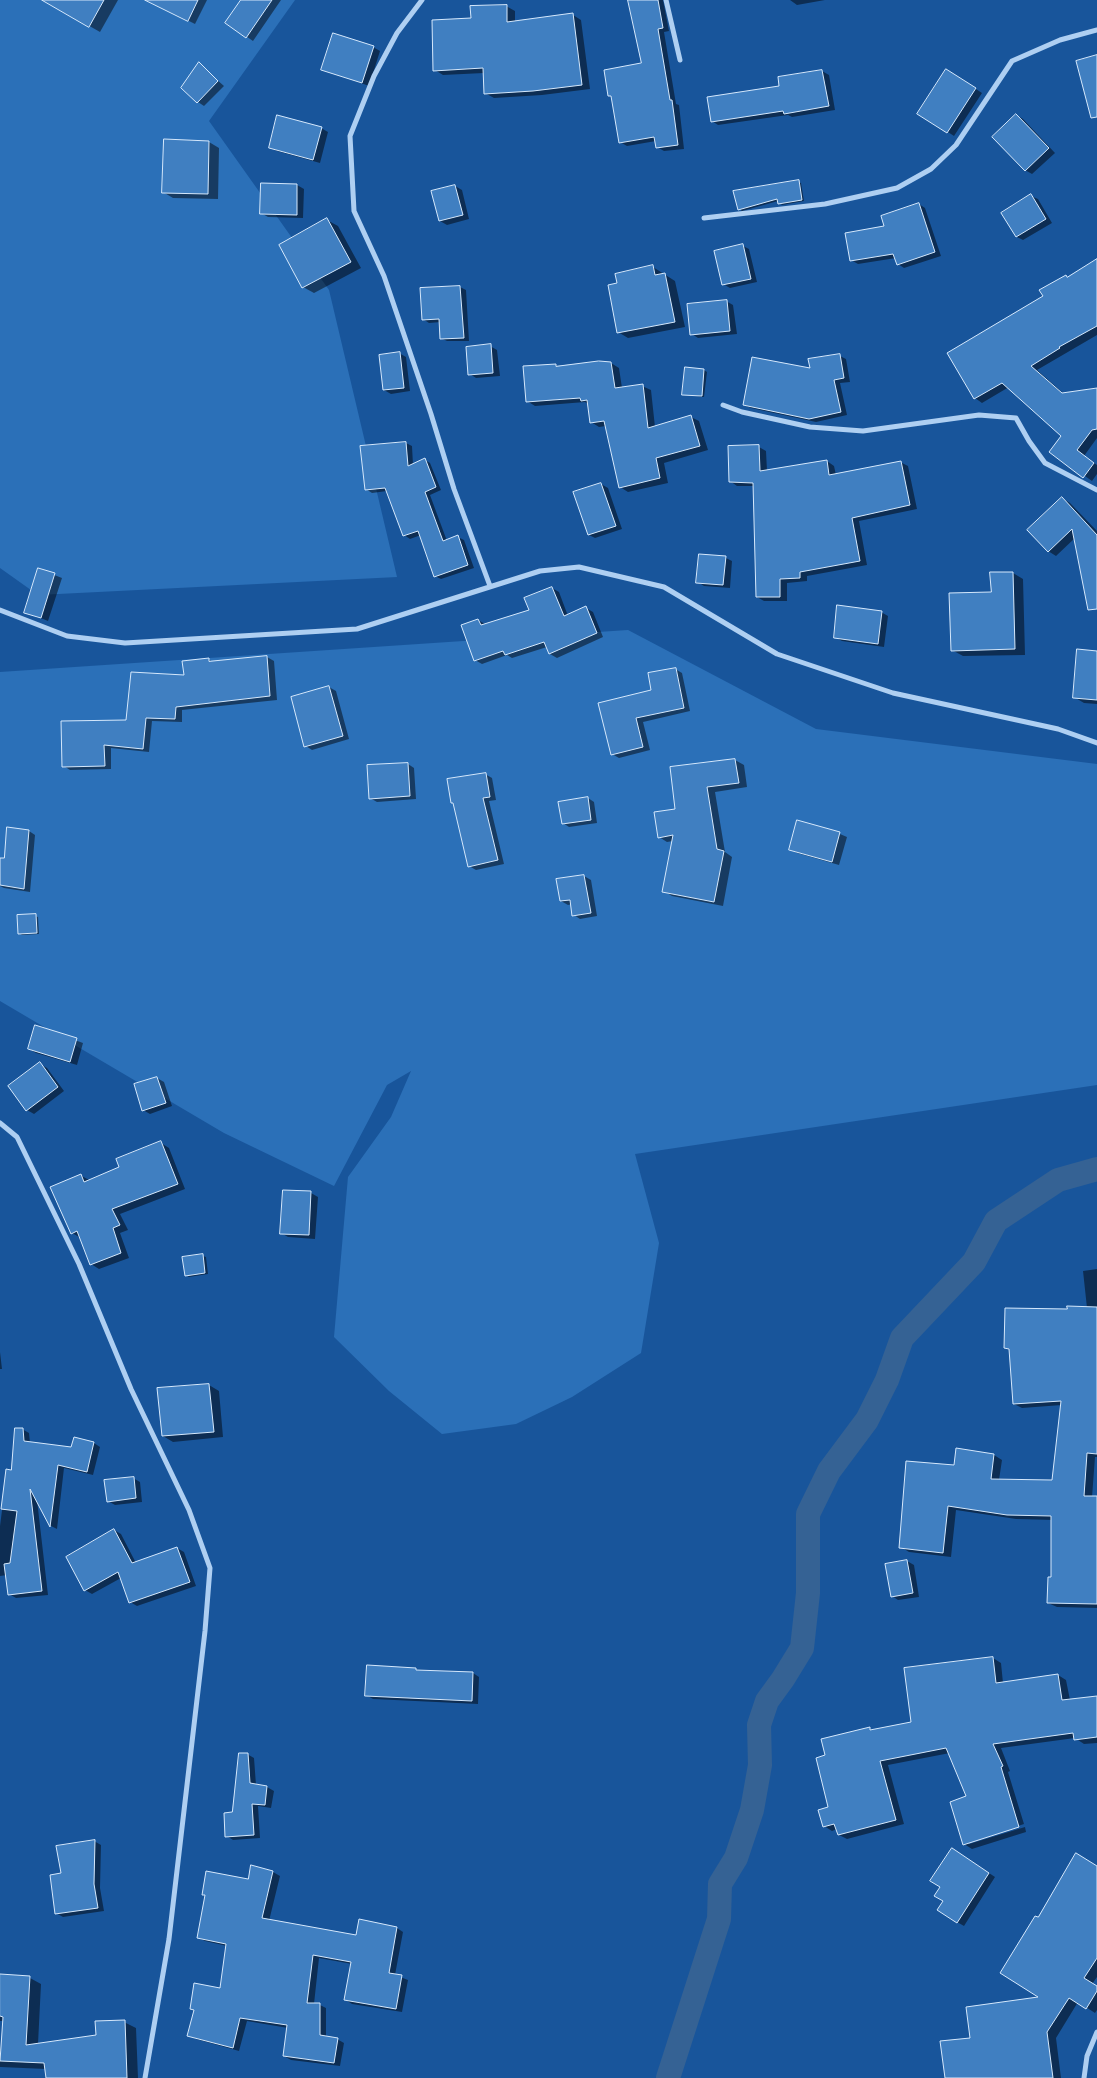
<!DOCTYPE html>
<html>
<head>
<meta charset="utf-8">
<style>
  body { margin:0 }
  canvas { display:block; background:#18559b }
</style>
</head>
<body>
<canvas width="1097" height="2078"></canvas>
<script>
const g = document.querySelector('canvas').getContext('2d');
g.lineJoin = 'round';
function paint(path, color) {
  g.fillStyle = color;
  g.fill(path, 'evenodd');
}
function trace(path, color, width, dash) {
  g.strokeStyle = color;
  g.lineWidth = width;
  g.lineCap = dash ? 'butt' : 'round';
  g.setLineDash(dash || []);
  g.stroke(path);
}
paint(new Path2D(`
  M0,0H295L209,121L329,290L397,577L38,595L0,568Z
  M628,630L816,729L1097,764V1085L635,1154L659,1243L641,1353L572,1397L516,1424L442,1434L389,1391L334,1337L348,1177L391,1117L411,1071L387,1085L334,1186L224,1133L0,1001V672Z`), '#2b70b8');
paint(new Path2D(`
  M44,0H118L100,32Z
  M174,0H207L195,24L175,14Z
  M242,0H281L253,41L227,23Z
  M629,0H663L669,31L664,32L676,104L679,105L684,149L664,151L657,147L656,141L627,146L620,142L612,97L609,95L643,64Z
  M790,0H825L797,5Z
  M506,6L515,11V22L573,15L581,20L590,89L542,95L494,98L485,93L484,73L443,75L435,70L472,19Z
  M373,47L380,51L369,86L323,69Z
  M199,64L224,86L204,106L198,102Z
  M822,71L829,75L835,110L792,117L788,115L718,125L712,121L780,87Z
  M953,74L982,93L954,136L919,113Z
  M1016,115L1023,119L1055,153L1032,174L1025,170Z
  M321,128L328,132L320,163L277,151L270,148Z
  M209,142L219,148L218,199L173,198L163,192Z
  M798,182L801,183L804,201L782,205L778,201L742,211L739,209Z
  M262,185H297L304,189L303,218L268,217L261,213Z
  M455,186L462,190L469,219L447,225L440,221Z
  M1031,196L1038,199L1052,223L1023,240L1017,237Z
  M919,204L925,208L941,256L904,268L898,264L896,258L858,264L851,260L886,227Z
  M327,220L338,226L361,268L314,293L303,287L281,245Z
  M743,246L749,249L757,282L730,288L723,284Z
  M1097,260V335L1037,370L1064,394L1097,390V438L1084,456L1097,465V474L1092,481L1051,452L1063,436L1009,387L982,403L975,398L1044,296L1068,278Z
  M653,267L675,281L685,327L628,338L618,332L619,284Z
  M460,287L466,290L469,341H447L441,338V322L429,323L423,319L421,290Z
  M726,301L733,305L737,334L698,338L692,334Z
  M490,346L497,350L500,376L476,378L470,374Z
  M399,353L406,357L410,391L391,394L384,390Z
  M840,356L846,359L850,382L840,383L847,415L816,422L751,408L744,405Z
  M611,363L619,368L622,388L642,386L651,390L655,427L691,417L699,421L708,450L664,463L668,483L628,492L620,487L606,426L599,427L591,422L588,404L585,402L535,406L527,401L556,365L559,367Z
  M704,370L707,372L704,397L684,394Z
  M406,443L412,446L413,465L425,460L430,463L441,490L430,495L447,541L458,537L464,540L474,568L441,579L435,576L421,535L410,539L404,535L387,491L372,493L366,489Z
  M759,447L766,451L767,471L827,461L834,466L836,475L900,462L908,466L917,509L859,521L867,565L807,576V581L787,583V601H764L757,597L754,486H737L730,481L729,448Z
  M601,484L608,488L622,529L595,538L589,535Z
  M1062,498L1070,503L1097,531V583L1075,538L1056,556L1048,551Z
  M726,558L732,561L730,588L704,586L698,582Z
  M39,569L62,578L48,621L26,612Z
  M1013,573L1023,579L1025,655L963,656L952,650L992,593Z
  M552,588L559,592L568,616L586,608L593,612L603,637L557,658L550,654L547,647L512,658L507,655L482,664L475,660L478,620L485,624L531,611Z
  M881,612L888,616L884,647L842,641L835,637Z
  M1097,652V704L1084,703L1074,697Z
  M267,657L274,661L277,700L182,710V722L152,721L149,752L111,748V769L70,770L64,766L208,659L213,662Z
  M675,669L682,673L690,711L643,722L650,750L619,758L612,754L653,691Z
  M329,687L336,691L349,739L312,750L306,746Z
  M735,760L744,765L747,787L715,792L725,852L732,857L723,906L672,896L664,891L673,841L667,842L659,837L677,810Z
  M408,764L414,768L416,799L377,802L370,798Z
  M485,774L492,778L496,800L489,801L504,864L476,870L469,866L454,804L452,803Z
  M588,798L594,802L597,823L569,827L563,823Z
  M798,822L840,834L847,837L839,865L797,853L790,849Z
  M29,831L35,835L30,892L4,888L0,886V863Z
  M584,876L591,880L597,916L580,919L574,915L572,904L568,905L561,901Z
  M35,916L38,917L39,934L22,935L19,933Z
  M36,1026L83,1043L77,1065L36,1053L29,1049Z
  M40,1064L47,1068L64,1091L34,1114L27,1110Z
  M157,1078L164,1082L172,1106L150,1114L143,1110Z
  M161,1143L169,1148L185,1189L120,1214L128,1230L120,1233L129,1258L99,1269L91,1264L81,1238L72,1233L80,1175L89,1180L120,1167Z
  M284,1191L311,1193L318,1197L315,1239L288,1237L281,1233Z
  M203,1256L206,1257L208,1274L189,1277L186,1275Z
  M1097,1269V1457H1095L1091,1511L1097,1512V1608L1057,1607L1048,1603L1053,1578V1520L1016,1519L956,1510L951,1557L909,1552L901,1547L955,1466L957,1450L994,1455L1002,1460L999,1480L1053,1482L1062,1405L1022,1408L1014,1404L1011,1351L1006,1348L1068,1310L1087,1308L1083,1271Z
  M0,1352L2,1369H0Z
  M209,1385L219,1391L223,1437L173,1442L163,1436Z
  M22,1429L29,1433L30,1443L72,1448L94,1443L100,1447L93,1475L64,1468L57,1529L51,1526L37,1500L48,1595L16,1598L9,1594L7,1575L0,1576V1526L7,1471H12Z
  M133,1478L140,1482L142,1502L115,1505L108,1501Z
  M114,1530L121,1534L136,1563L177,1548L184,1552L196,1586L137,1606L130,1602L121,1578L92,1594L85,1590Z
  M907,1561L914,1565L919,1597L898,1600L892,1596Z
  M993,1658L1001,1663L1003,1683L1058,1675L1066,1680L1070,1700L1097,1697V1743L1084,1744L1075,1738L1001,1748L1010,1771L1008,1772L1024,1824L969,1842V1844L1025,1827L1026,1832L972,1849L964,1844L968,1797L950,1753L888,1765L904,1824L847,1839L839,1835L837,1829L832,1831L824,1826L830,1808L827,1756L869,1729L873,1730L912,1723Z
  M415,1669L419,1671L473,1673L479,1677L478,1704L373,1699L366,1695Z
  M247,1754L254,1758L256,1785L267,1787L274,1791L271,1808L258,1806L260,1838L233,1840L227,1836Z
  M94,1841L101,1845L100,1888L104,1911L63,1917L56,1913L62,1874Z
  M959,1853L995,1877L964,1926L957,1922L945,1901Z
  M252,1867L273,1872L280,1876L269,1921L357,1936L397,1928L403,1932L395,1975L408,1980L402,2012L352,2004L346,2000L352,1964L319,1958L314,2004L320,2005L326,2008V2037L337,2039L344,2043L340,2066L291,2060L284,2056L288,2028L247,2021L239,2051L196,2039L189,2035L195,2011L191,2009L221,1989L227,1946L205,1941L199,1938L206,1896L203,1894L249,1880Z
  M1097,1867V1977L1092,1984L1097,1987V2010L1095,2013L1078,2002L1056,2038L1061,2078H946L972,2039L1041,1998L1039,1919Z
  M0,1975L30,1978L41,1984L38,2044L97,2036L124,2022L136,2028L138,2078H47L46,2069L0,2067V2050L3,2049L4,2021H0Z`), '#0007');
trace(new Path2D(`
  M668,2078L719,1919L720,1884L736,1858L752,1810L760,1765L759,1725L767,1701L783,1679L802,1648L808,1593V1514L829,1471L867,1420L887,1380L902,1338L974,1262L996,1221L1058,1180L1097,1169`), '#356294', 24);
const building = new Path2D(`
  M42,0H104L89,27Z
  M145,0H198L188,21Z
  M241,0H272L246,38L225,23Z
  M628,0H658L663,28L658,29L670,100H672L678,145L656,148L654,137L619,143L611,96H608L604,70L641,63Z
  M507,5V22L573,13L582,85L533,91L484,94L483,68L433,71L432,20L471,18L470,6Z
  M333,33L374,46L362,83L321,70Z
  M1097,55V117L1091,118L1076,61Z
  M199,62L218,81L197,103L181,88Z
  M946,69L976,88L947,133L917,114Z
  M822,70L829,106L784,114L783,111L711,122L707,97L779,86L778,77Z
  M1016,114L1049,148L1025,171L992,137Z
  M277,115L322,127L313,160L269,148Z
  M164,139L209,141L208,194L162,193Z
  M799,180L802,200L778,204L777,199L738,210L733,191Z
  M261,183L297,184V215L260,214Z
  M455,185L463,215L439,221L431,191Z
  M1031,194L1046,219L1016,237L1001,213Z
  M919,203L935,252L897,265L893,254L850,261L845,233L884,226L881,216Z
  M327,218L351,262L302,288L279,245Z
  M743,244L751,279L722,285L714,251Z
  M1097,259V326L1059,347L1060,348L1031,366L1062,393L1097,388V429L1092,430L1077,450L1094,463L1083,478L1049,452L1061,436L1002,383L974,399L947,353L1043,296L1039,290L1066,275L1067,277Z
  M653,265L655,275L665,273L675,322L617,333L608,285L617,283L615,274Z
  M460,286L464,338L440,339L439,319L422,320L420,288Z
  M727,300L730,331L690,335L687,304Z
  M491,344L493,373L468,375L466,347Z
  M400,352L404,388L383,390L379,355Z
  M840,354L844,378L834,380L841,412L809,419L743,405L752,357L810,368L808,359Z
  M599,361L611,362L615,388L643,384L648,428L691,415L700,446L656,458L660,478L619,488L604,421L590,423L587,400L581,401L580,398L526,402L523,366L556,364V366Z
  M685,367L704,369L702,396L682,395Z
  M406,442L408,466L425,458L436,487L425,492L443,541L458,535L468,565L434,577L418,531L403,536L385,488L365,490L360,446Z
  M759,445L760,471L827,460L829,475L901,461L910,505L852,518L860,561L800,572V578L780,579V597H756L753,483L729,482L728,446Z
  M601,483L616,526L588,535L573,492Z
  M1062,497L1097,535V609L1088,610L1072,529L1048,552L1027,530Z
  M699,554L726,556L723,585L696,583Z
  M38,568L55,573L41,618L24,613Z
  M990,572H1013L1015,649L951,651L949,593L991,592Z
  M552,587L564,616L586,606L597,633L549,654L544,642L505,655L503,651L474,661L461,625L478,619L481,625L529,610L524,598Z
  M837,605L882,611L878,644L834,638Z
  M1077,649L1097,651V700L1073,698Z
  M267,656L270,696L176,707L175,719L146,718L143,749L104,745L105,766L62,767L61,721L126,720L131,672L184,675L182,661L209,658V661Z
  M676,668L684,708L636,718L643,747L611,755L598,703L651,690L648,673Z
  M329,686L343,736L304,747L291,697Z
  M735,759L739,783L707,787L717,849L724,851L714,902L662,892L673,835L658,838L654,812L675,809L670,767Z
  M408,763L410,796L369,799L367,765Z
  M486,773L490,797L483,798L498,860L468,867L453,803H451L447,779Z
  M588,797L591,820L562,824L558,802Z
  M797,820L840,832L832,862L789,850Z
  M7,827L29,830L24,889L0,885V858H4Z
  M584,875L591,913L572,916L570,900L560,901L556,879Z
  M36,914L37,933L18,934L17,915Z
  M35,1025L77,1038L70,1062L28,1049Z
  M40,1062L58,1087L26,1111L8,1086Z
  M157,1077L166,1103L142,1111L134,1084Z
  M161,1141L178,1184L112,1209L120,1225L113,1228L121,1253L90,1265L77,1231L71,1234L50,1187L81,1174L84,1182L119,1167L116,1159Z
  M283,1190L311,1191L309,1235L280,1234Z
  M203,1254L205,1273L185,1276L182,1257Z
  M1067,1306L1097,1307V1454L1087,1453L1084,1496H1097V1604L1047,1603L1048,1577H1051V1516L1007,1515L948,1506L943,1553L899,1548L906,1461L954,1465L956,1448L994,1454L991,1479L1052,1480L1061,1401L1013,1404L1009,1349L1004,1348L1005,1308L1067,1309Z
  M209,1384L214,1432L162,1436L157,1388Z
  M15,1428H23L24,1441L71,1447L74,1437L94,1442L87,1472L58,1465L50,1527L30,1489L42,1591L8,1595L4,1564L10,1563L17,1511L1,1509L6,1469L11,1470Z
  M134,1477L136,1498L107,1502L104,1480Z
  M114,1529L132,1563L177,1547L190,1582L129,1603L118,1572L84,1591L66,1557Z
  M907,1560L913,1593L891,1597L885,1564Z
  M993,1657L996,1683L1058,1674L1062,1700L1097,1696V1737L1074,1740L1073,1733L993,1744L1003,1766L1001,1767L1019,1827L963,1845L950,1802L966,1796L946,1748L880,1761L896,1820L838,1835L834,1824L823,1827L818,1810L828,1807L816,1758L825,1755L821,1739L870,1727V1730L911,1722L904,1668Z
  M367,1665L416,1668V1670L473,1672L472,1701L365,1696Z
  M239,1753H248L250,1783L267,1786L265,1805L252,1804L254,1835L225,1837L224,1813L232,1812Z
  M95,1840L94,1884L98,1908L55,1914L50,1875L61,1873L56,1846Z
  M952,1848L989,1873L957,1923L937,1910L943,1901L934,1896L940,1887L930,1881Z
  M1076,1853L1097,1866V1958L1084,1978L1097,1986V1991L1086,2009L1069,1998L1047,2032L1053,2078H945L940,2041L970,2038L966,2007L1038,1997L1000,1973L1035,1916L1038,1917Z
  M251,1865L273,1871L262,1918L356,1935L359,1919L397,1927L389,1973L402,1975L396,2009L344,2000L351,1962L313,1955L307,2003H320V2035L338,2038L334,2063L283,2056L287,2025L240,2018L233,2048L187,2036L194,2010L190,2009L194,1983L220,1988L226,1944L197,1938L205,1895H202L206,1871L248,1879Z
  M0,1974L30,1976L26,2045L96,2035L95,2021L125,2020L127,2078H46L44,2063L0,2061L3,2017L0,2016Z`);
paint(building, '#407fc1');
trace(building, '#d5e8fc', 1);
trace(new Path2D(`
  M422,0L397,33L374,76L350,136L354,211L384,276L431,414L454,489L490,586
  M666,0L680,60
  M704,218L825,204L897,188L931,169L956,145L1012,61L1060,40L1097,30
  M723,405L742,412L810,427L863,431L979,415L1016,418L1029,441L1045,463L1097,490
  M0,610L67,636L125,643L357,629L540,571L579,567L664,587L777,654L893,693L1058,729L1097,743
  M0,1123L17,1137L79,1264L131,1389L189,1510L210,1568L205,1631L169,1939L145,2078
  M1084,2078L1087,2056L1097,2032`), '#aecff2', 5);
</script>
</body>
</html>
